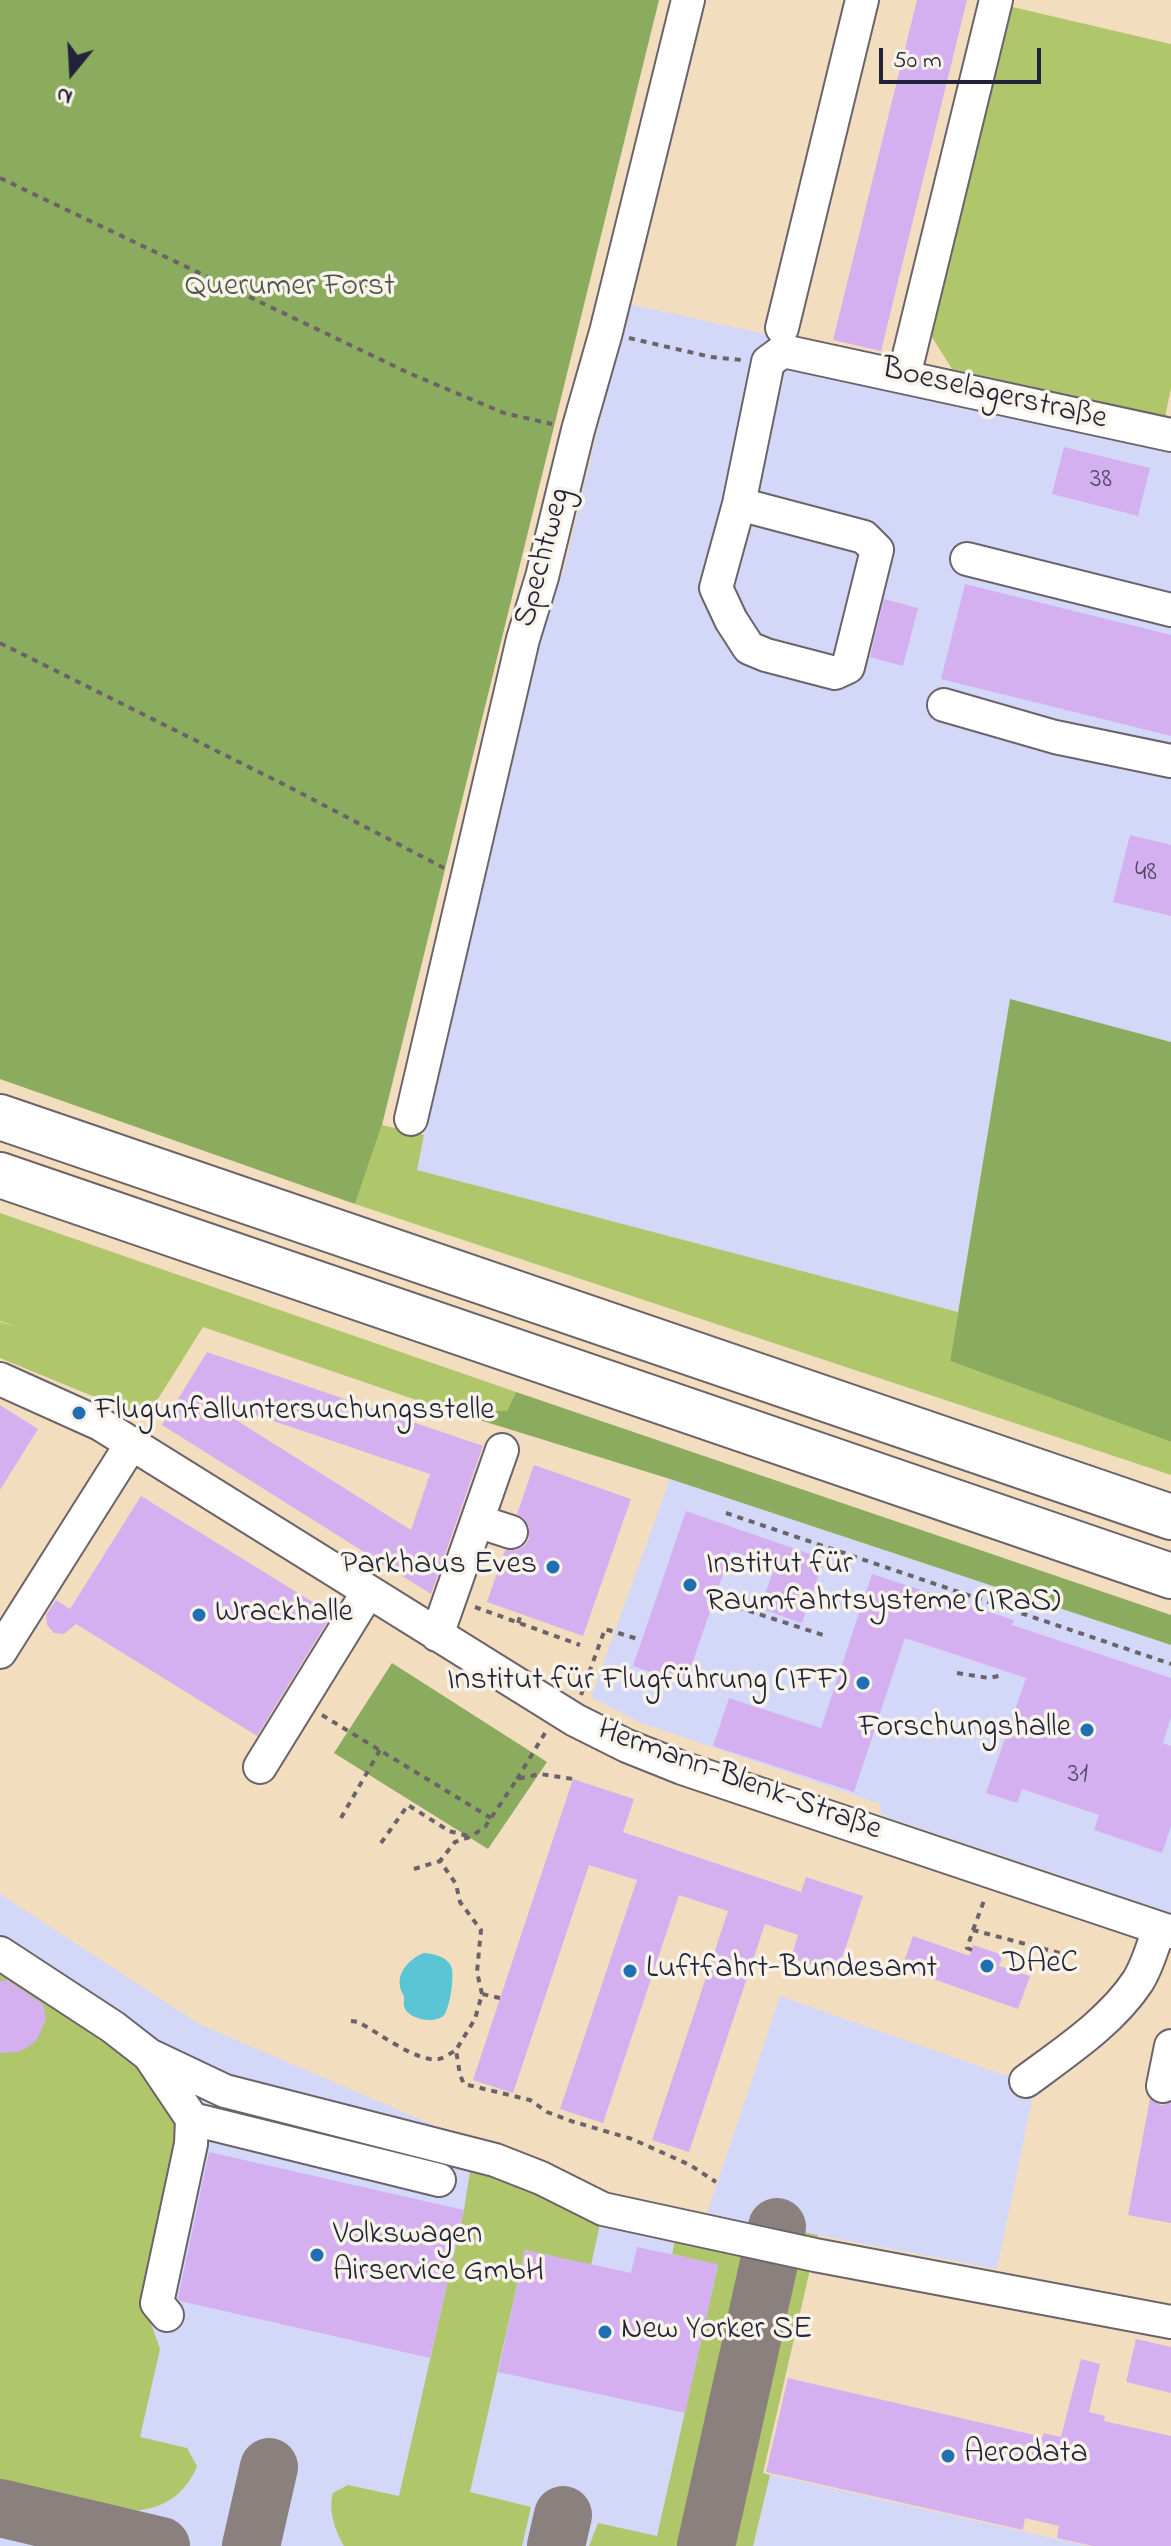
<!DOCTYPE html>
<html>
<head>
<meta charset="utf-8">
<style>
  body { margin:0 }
  #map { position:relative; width:1171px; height:2546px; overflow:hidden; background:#f3ddbf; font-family:"Indie Flower",sans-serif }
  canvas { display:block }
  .north { position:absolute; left:32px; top:32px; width:80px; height:80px; -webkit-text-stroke:6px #f7f3e8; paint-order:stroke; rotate:198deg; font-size:22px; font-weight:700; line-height:32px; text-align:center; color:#22223b }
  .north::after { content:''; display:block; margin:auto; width:28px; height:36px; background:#22223b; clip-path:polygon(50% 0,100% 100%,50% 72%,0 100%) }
  .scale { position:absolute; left:879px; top:48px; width:162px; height:36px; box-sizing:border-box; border:4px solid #22223b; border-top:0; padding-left:10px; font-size:24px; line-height:28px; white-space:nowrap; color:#22223b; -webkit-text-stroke:6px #f7f3e8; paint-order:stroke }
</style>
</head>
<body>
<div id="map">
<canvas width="1171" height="2546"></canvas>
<div class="north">N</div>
<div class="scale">50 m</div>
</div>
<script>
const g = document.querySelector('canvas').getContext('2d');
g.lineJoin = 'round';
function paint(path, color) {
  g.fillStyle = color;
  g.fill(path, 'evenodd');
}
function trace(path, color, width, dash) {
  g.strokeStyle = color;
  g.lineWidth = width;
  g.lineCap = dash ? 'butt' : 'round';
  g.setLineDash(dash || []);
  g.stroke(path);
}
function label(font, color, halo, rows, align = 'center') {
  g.font = font + ' "Indie Flower",sans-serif';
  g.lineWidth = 7;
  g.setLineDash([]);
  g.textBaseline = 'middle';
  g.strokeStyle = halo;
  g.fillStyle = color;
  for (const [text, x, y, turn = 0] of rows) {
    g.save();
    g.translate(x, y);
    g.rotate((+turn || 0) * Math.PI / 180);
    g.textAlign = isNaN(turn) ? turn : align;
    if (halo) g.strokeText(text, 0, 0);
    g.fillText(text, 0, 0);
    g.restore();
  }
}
paint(new Path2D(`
  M628,304L762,333L812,368L1171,449V1042L1010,1000L958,1312L416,1170L533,647L564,569Z
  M670,1479L1171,1645V1913L881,1815L880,1804L639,1722L591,1697Z
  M0,1894L199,2024L607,2200L706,2216L780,1996L1004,2075L1021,2074L1034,2090L997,2269L818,2235L763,2473L1088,2546H0Z`), '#d3d8f9');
paint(new Path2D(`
  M1004,5L1171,44V388L1165,417L952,369L925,326Z
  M382,1125L424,1135L417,1170L958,1312L950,1361L1171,1442V1475L355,1204Z
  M0,1213L516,1392L508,1411H479L428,1404L203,1327L146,1418L0,1358V1322L17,1327L0,1321Z
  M0,1960L129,2050L162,2094L181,2134L144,2304L160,2349L140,2437L187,2448L197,2466C185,2496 161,2510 130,2511L0,2481Z
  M471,2165L602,2215L591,2265L525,2250L470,2492L531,2507L522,2546H344C335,2530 328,2511 333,2493L348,2485L399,2496L464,2210Z
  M793,2230L818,2235L763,2473L770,2475L753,2546H723Z
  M677,2231L754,2247L689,2546H589L598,2523L657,2536L718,2265L672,2254Z`), '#afc66b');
paint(new Path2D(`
  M0,0H659L382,1125L355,1204L0,1079Z
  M1010,999L1171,1042V1442L950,1361Z
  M516,1392L1171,1615V1645L670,1479L428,1404L479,1411H507Z
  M392,1663L547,1762L488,1849L334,1753Z`), '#8bab5f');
paint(new Path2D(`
  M424,1953C434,1954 446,1956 451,1966C455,1974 450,2008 444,2015C436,2024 411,2020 405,2009C403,2004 404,2003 404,1997C403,1993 400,1990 400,1986C397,1971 412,1957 424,1953Z`), '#5ac5d5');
trace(new Path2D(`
  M0,2508L161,2546
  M251,2546L269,2467
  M556,2546L563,2515
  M706,2546L777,2227`), '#8a807d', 58);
paint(new Path2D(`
  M917,0H967L881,351L833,340Z
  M1064,447L1150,468L1138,516L1052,494Z
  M965,584L1171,635V736L941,679Z
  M884,599L918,608L903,666L870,657Z
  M1130,835L1171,845V916L1113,902Z
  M207,1352L483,1446L431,1594L162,1425ZM220,1403L430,1474L411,1530L217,1408Z
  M0,1405L38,1429L0,1490Z
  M534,1465L631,1499L583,1636L487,1602L505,1550H516L524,1546L529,1539V1527L524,1519L517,1514Z
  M141,1496L332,1614L257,1736L76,1624L64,1634L54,1633L47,1625L46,1615L56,1600L70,1609Z
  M686,1511L824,1559L802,1623L760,1608L775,1566L731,1551L685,1684L633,1666Z
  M872,1574L1014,1620L1012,1625L1171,1678V1717L1163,1743L1171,1746V1826L1162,1853L1094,1830L1099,1815L1022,1789L1017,1803L986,1793L1026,1678L905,1638L854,1792L713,1746L729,1698L821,1728Z
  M573,1779L634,1799L623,1832L801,1892L806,1877L863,1896L837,1973L791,1958L798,1935L765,1924L689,2152L652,2140L728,1911L679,1895L603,2123L560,2109L637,1880L589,1865L513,2093L473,2080Z
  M913,1936L970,1956L973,1945L1003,1955L999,1966L1030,1976L1018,2009L902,1968Z
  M7,1980L43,2004L46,2019L37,2040L28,2047L18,2052L0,2053V1981Z
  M1150,2099L1160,2105L1171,2103V2223L1128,2215Z
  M209,2152L464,2210L430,2358L180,2301L178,2298Z
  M637,2247L718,2264L685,2413L498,2372L525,2250L631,2273Z
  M1136,2339L1171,2347V2393L1126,2382Z
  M1081,2359L1100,2364L1089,2412L1105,2416L1104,2421L1171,2436V2546H1093L1057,2538L1059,2526L1025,2518L1023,2530L766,2472L788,2378L1043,2437V2433L1061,2437Z`), '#d5b0f0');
const minor = new Path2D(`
  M782,328L862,0
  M904,376L996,0
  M739,504L864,537L877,550L848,667L835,673L766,655L749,648L731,620L716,588L739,504L768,362L783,351L1171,435
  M967,559L1171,610
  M944,705L1055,737L1171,761
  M411,1119L523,639L542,577L578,430L606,332L688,0
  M0,1379L100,1424L575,1720L627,1746L682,1768L1171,1932
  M477,1521L511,1532
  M437,1635L502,1450
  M0,1652L132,1443
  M260,1767L368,1592
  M0,1953L113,2027L149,2055L225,2091L495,2160L541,2178L603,2209L815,2255L1171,2322
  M149,2055L192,2119L439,2180
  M1026,2081C1065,2052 1111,2022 1138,1981C1148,1965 1153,1945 1159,1929
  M1163,2086L1171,2046
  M167,2315L157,2303L191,2144L192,2119`);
const highway = new Path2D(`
  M0,1117L1171,1517
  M0,1175L1171,1576`);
trace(minor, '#6b6369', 36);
trace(highway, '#6b6369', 48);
trace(new Path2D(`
  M0,178L411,374L504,413L552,424
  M629,338L711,357L742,360
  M0,643L289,787L444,868
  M726,1513L1171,1664
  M475,1607L580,1645
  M737,1607L823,1635
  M518,1623L521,1614
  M957,1673L989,1678L1003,1675
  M581,1695L605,1629L641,1640
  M322,1715L491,1818
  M517,1779L545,1733
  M341,1818L380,1750
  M381,1843L408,1805L449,1831L468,1836
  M414,1869L440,1861
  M973,1930L985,1898
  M972,1950L967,1948L973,1930L1063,1954
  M482,1994L477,1972L481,1930L460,1902L456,1884L440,1861L455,1842L470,1837L485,1827L517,1779L540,1774L573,1779
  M500,1998L482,1994L475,2019L456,2050L460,2075L464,2084L530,2100L547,2112L571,2121L632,2139L690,2165L716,2182
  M351,2021L358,2022C378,2032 417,2063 439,2059C444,2058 451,2053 456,2050`), '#6b6369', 4, [6, 6]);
trace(minor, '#fff', 32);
trace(highway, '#fff', 44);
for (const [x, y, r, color] of [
  [79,1413,8,"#1f6fb2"],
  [553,1567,8,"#1f6fb2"],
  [690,1585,8,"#1f6fb2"],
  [199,1615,8,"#1f6fb2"],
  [863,1683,8,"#1f6fb2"],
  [1087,1730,8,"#1f6fb2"],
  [987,1966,8,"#1f6fb2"],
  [630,1971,8,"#1f6fb2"],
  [317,2255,8,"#1f6fb2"],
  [605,2332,8,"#1f6fb2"],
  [948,2456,8,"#1f6fb2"]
]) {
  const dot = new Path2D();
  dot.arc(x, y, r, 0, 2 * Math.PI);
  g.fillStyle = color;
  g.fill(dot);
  trace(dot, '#f7f3e8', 3);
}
label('28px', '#4f4668', null, [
  ["38",1101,481],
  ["48",1146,874],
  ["31",1078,1776]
]);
label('32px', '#4c5349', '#f7f3e8', [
  ["Querumer Forst",290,289]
]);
label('32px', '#22223b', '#f7f3e8', [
  ["Boeselagerstraße",994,396,13],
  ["Spechtweg",545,558,-75],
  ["Hermann-Blenk-Straße",739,1782,20]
]);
label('32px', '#22223b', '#f7f3e8', [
  ["Flugunfalluntersuchungsstelle",95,1413],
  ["Parkhaus Eves",537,1567,"right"],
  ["Institut für",706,1567],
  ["Raumfahrtsysteme (IRaS)",706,1604],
  ["Wrackhalle",215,1615],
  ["Institut für Flugführung (IFF)",847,1683,"right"],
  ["Forschungshalle",1071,1730,"right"],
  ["DAeC",1003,1966],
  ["Luftfahrt-Bundesamt",646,1971],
  ["Volkswagen",333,2237],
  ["Airservice GmbH",333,2274],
  ["New Yorker SE",621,2332],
  ["Aerodata",964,2456]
], 'left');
</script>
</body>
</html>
